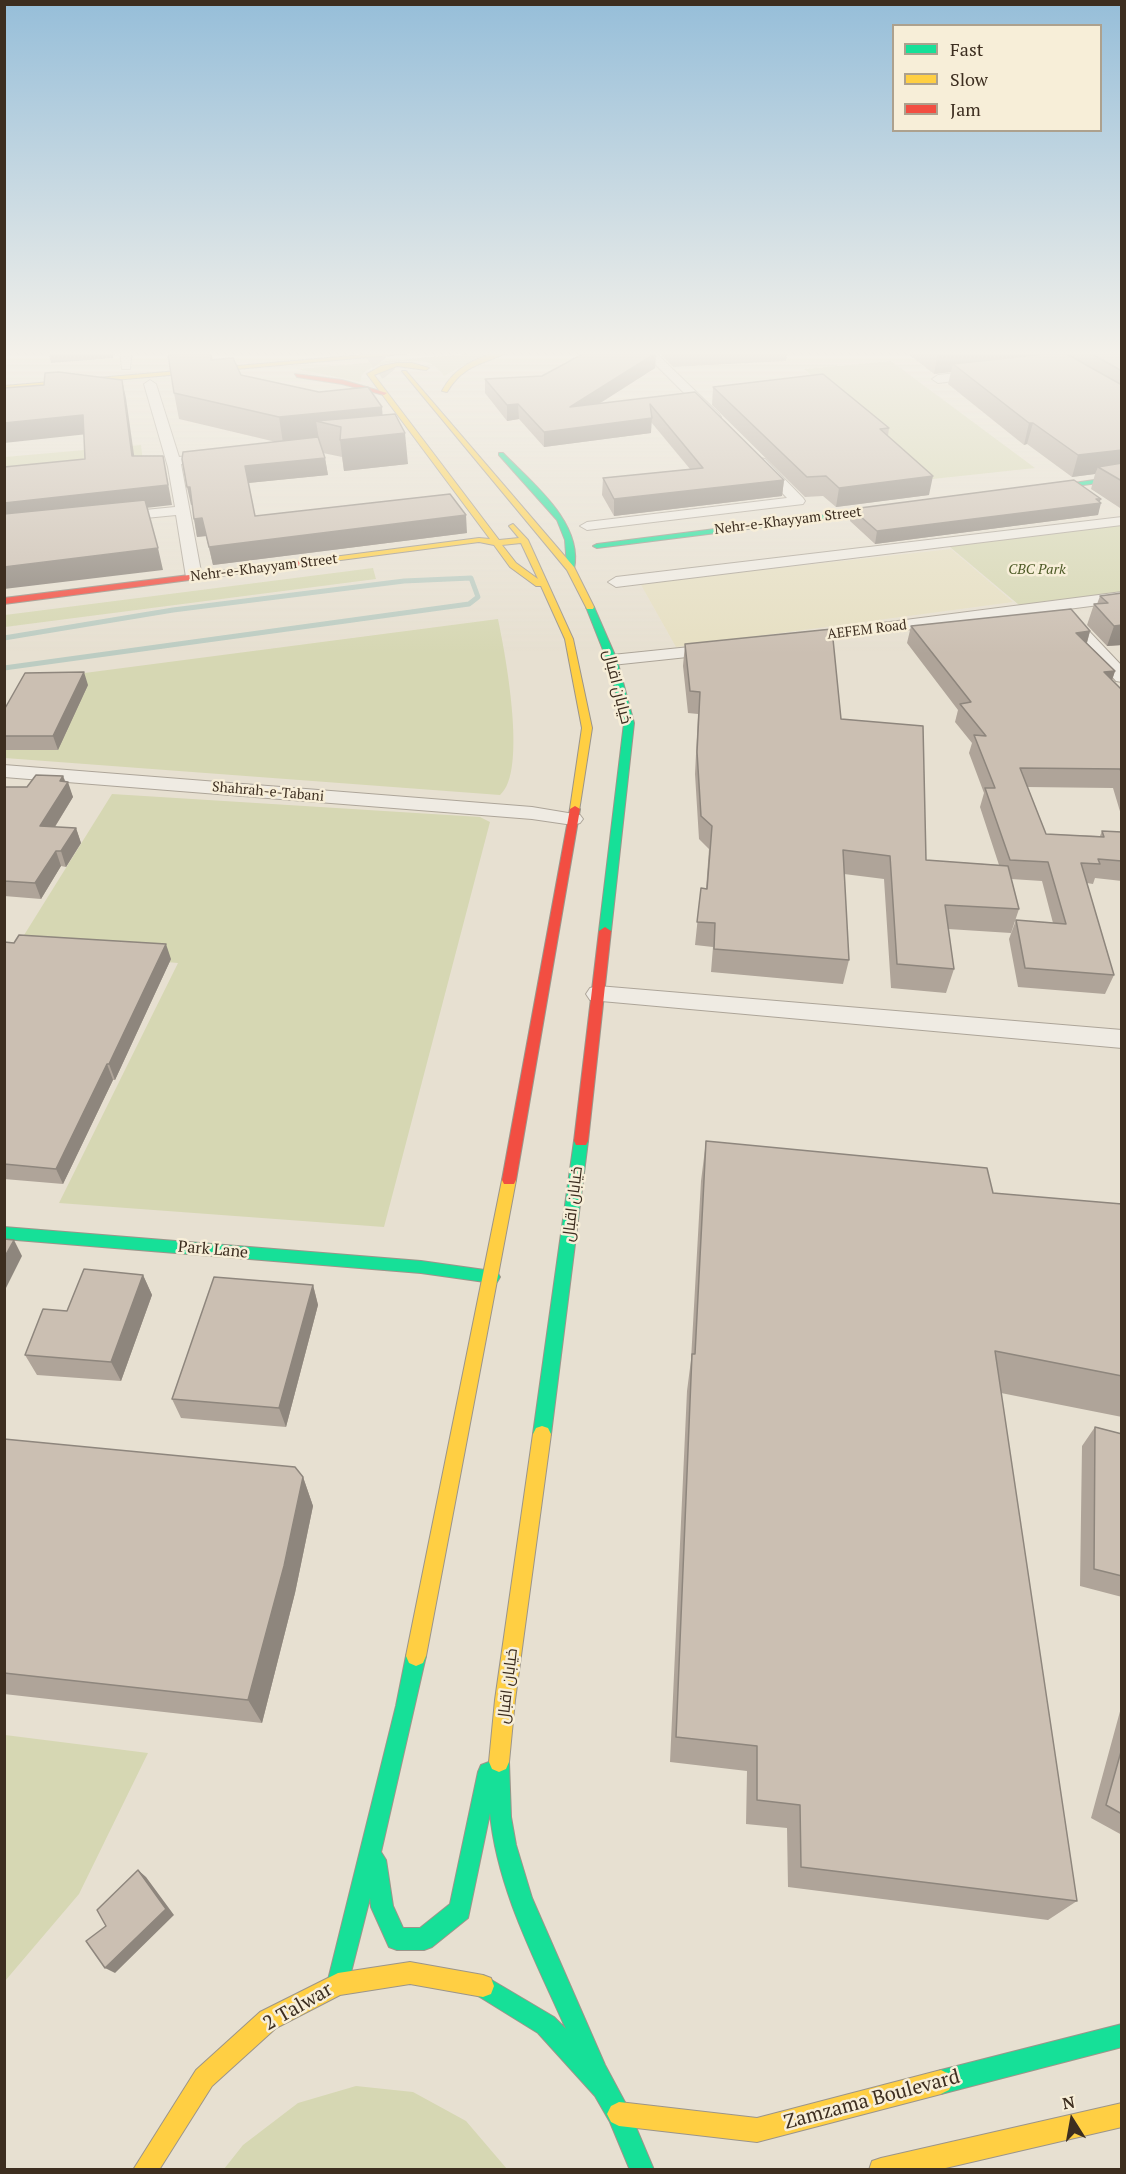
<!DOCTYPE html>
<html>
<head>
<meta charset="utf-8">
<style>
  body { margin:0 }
  #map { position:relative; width:1126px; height:2174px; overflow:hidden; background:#e7e0d1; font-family:"PT Serif",serif }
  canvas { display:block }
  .frame { position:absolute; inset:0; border:6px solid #3d2e20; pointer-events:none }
  .legend { position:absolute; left:892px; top:24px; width:210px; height:108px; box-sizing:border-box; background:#f7eed8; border:2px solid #ada18e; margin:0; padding:8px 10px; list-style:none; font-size:18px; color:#3d2e20 }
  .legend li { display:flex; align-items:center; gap:12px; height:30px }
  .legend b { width:30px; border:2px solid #ada18e }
  .north { position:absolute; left:1042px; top:2090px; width:60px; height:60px; -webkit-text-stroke:4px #f7eed8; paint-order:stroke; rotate:349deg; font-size:16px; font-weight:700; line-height:24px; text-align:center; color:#3d2e20 }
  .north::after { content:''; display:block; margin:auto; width:21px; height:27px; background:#3d2e20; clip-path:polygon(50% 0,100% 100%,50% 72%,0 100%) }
</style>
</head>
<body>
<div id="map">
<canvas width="1126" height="2174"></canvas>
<div class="frame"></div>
<ul class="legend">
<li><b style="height:8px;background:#16e098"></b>Fast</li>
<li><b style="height:8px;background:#ffcf43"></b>Slow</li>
<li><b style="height:8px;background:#f24e42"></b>Jam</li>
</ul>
<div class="north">N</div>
</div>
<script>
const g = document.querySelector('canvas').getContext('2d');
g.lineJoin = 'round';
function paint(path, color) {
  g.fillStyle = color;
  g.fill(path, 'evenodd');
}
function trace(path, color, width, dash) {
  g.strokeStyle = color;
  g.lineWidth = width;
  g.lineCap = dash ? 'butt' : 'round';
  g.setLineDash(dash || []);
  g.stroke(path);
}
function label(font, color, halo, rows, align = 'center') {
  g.font = font + ' "PT Serif",Cairo,serif';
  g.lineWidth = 5;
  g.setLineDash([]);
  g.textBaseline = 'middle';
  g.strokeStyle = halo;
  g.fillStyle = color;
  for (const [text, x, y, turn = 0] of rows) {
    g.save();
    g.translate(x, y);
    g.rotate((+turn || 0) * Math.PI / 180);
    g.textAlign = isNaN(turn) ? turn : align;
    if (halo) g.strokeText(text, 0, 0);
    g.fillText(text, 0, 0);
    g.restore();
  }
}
paint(new Path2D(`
  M951,549L1013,602L676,647L640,583Z`), '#e6dfc2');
paint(new Path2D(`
  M489,352L444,376C439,370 434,364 426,362C412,359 357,362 361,382L297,369Z
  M891,361L1035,468L933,479L804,369Z
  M141,445L144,471L5,484V457Z
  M1121,521V597L1025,610L944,542Z
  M373,568L376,579L5,627V615Z
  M498,619C505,653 528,772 500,795L5,758L4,718L31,680Z
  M112,794L480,817L490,822L384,1227L59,1203L178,963L16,948Z
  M5,1735L148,1753L79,1894L5,1981Z
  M356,2086L413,2092L466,2121L507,2169H224L243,2145L298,2103Z`), '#d6d7b3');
trace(new Path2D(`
  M4,638L173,610L404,581L471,578L478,597L469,604L4,668`), '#bcccc2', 5);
trace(new Path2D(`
  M370,350L389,374`), '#c5bcae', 16, [16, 8]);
const street = new Path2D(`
  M120,350H132L130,369H122Z
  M641,350H653L719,414L721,417L719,420H711Z
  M983,370L987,371V377L938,383L932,379L938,375Z
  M150,380L156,384L179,457L215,453L222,457L215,461L181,464L202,577L194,582L186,577L176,515L115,521L108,517L115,513L175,507L168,467L144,384Z
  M760,458L765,459L803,498L805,501L803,504L587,530L580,526L587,522L787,498L753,462Z
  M1122,517V525L616,587L608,582L616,577Z
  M1122,592V602L1068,609L1122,666V682L1116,681L1059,616L1057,613L1059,610L797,644L789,639L797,634Z
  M719,644L725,645L728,649L725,653L612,665L606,664L603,660L606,656L612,655Z
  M4,765L532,807L580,815L583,819L580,823L573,825L532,819L4,777Z
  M598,986L1122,1030V1048L590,1000L586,994L590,988Z`);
const fast = new Path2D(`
  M499,453H503C531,482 584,523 574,569L567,567L565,540L557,520L499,455Z
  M1122,476V480L1036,491L1032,489Z
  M896,506L900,508L899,510L597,548L593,546L597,544Z
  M590,604L594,607L617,660L634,723L611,931L605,935L599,931L624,723L607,660L586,607Z
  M581,1136L586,1137L588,1141L551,1434L548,1440L542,1442L536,1440L533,1434L574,1141L576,1137Z
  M4,1227L421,1261L492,1271L497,1272L500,1277L497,1282L492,1283L421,1273L4,1239Z
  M416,1646L423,1649L426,1656L381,1852L386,1860L393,1906L403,1928H420L450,1904L478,1772L481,1765L489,1762L492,1755L499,1752L506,1755L509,1762L511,1817L516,1845L532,1898L605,2065L627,2106L654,2170H630L610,2122L595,2096L538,2033L475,1994L472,1986L475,1978L483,1975L554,2017L566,2029C536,1961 497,1889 490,1813L468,1918L432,1947L424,1950H397L389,1947L371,1907L370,1898L346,1992L338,1995L330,1992L327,1984L396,1706L406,1656L409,1649Z
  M1122,2024V2047L941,2094L933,2090L929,2082L933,2074L941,2070Z`);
const slow = new Path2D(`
  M422,350H446L4,390V386Z
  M503,350H512C485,365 465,362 447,392L442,391C455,366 477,358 503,350Z
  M397,363H412L429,368L426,370L397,366L374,375L499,540L519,538L509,526L513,524L528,540L573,639L592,728L579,811H571L570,809L582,728L565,639L541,586H536L510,567L494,545L479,542L310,564L306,562L310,560L479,538L490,539L367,374L381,366ZM521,543L538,579L516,563L502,545Z
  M402,371H406L574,567L594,607L593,609H587L567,570Z
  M509,1174L514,1176L516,1180L426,1656L423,1663L416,1666L409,1663L406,1656L502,1180L504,1176Z
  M542,1426L548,1428L551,1434L515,1700L509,1762L506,1769L499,1772L492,1769L489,1762L495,1700L533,1434L536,1428Z
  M410,1962L483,1975L491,1978L494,1986L491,1994L483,1997L410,1984L340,1995L276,2028L212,2086L159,2170H133L196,2070L260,2012L338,1973Z
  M941,2070L949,2074L953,2082L949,2090L941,2094L757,2142L619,2126L611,2122L607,2114L611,2106L619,2102L757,2118Z
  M1122,2103V2127L937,2170H869L872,2161L881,2158Z`);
const jam = new Path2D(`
  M295,374L342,380L387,393L384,395L342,384L297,377Z
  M310,560L314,562L313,564L4,604V598Z
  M575,806L580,809L516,1180L514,1184H504L502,1180L570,809Z
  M605,927L611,931L588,1141L586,1145H576L574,1141L599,931Z`);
trace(street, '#ada599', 2);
trace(fast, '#9c958a', 2);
trace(slow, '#9c958a', 2);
trace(jam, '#9c958a', 2);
paint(street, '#efebe3');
paint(fast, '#16e098');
paint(slow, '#ffcf43');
paint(jam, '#f24e42');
paint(new Path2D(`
  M133,350H211L212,360L241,375L382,407V415L408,464L344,471L342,457L323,453L325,458L328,475L248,483L255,516L467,533L213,565L206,536L197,537L192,505H191L276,442L179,419L174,393L168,351L134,353Z
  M575,350H653L656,353L655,368L599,404L695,392L784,480L782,496L614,516L602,495L603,478L690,469L651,422V433L544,447L519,419L507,421L485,393V379L542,376L581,356Z
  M656,350H788L786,361L673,367Z
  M903,350H1045L1044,354L1051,353L1046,350H1122V508H1120L1091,489L1095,474L1072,477L1027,444L1024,445L948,384L951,372L934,374Z
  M713,387L889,428L888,436L929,495L836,507L823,496L805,497L712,405Z
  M1100,502L1098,515L875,544L850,521L852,509Z
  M1122,593V645L1107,646L1087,625L1094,604H1097L1100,596Z
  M911,626L1090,631L1087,643L1115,671L1112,680L1122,690V818L1113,788L1027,787L1046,834L1100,836L1102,831L1122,832V881L1095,878L1093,884L1087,883L1114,975L1105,994L1018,987L1009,939L1016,920L1053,923L1042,881L1011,879L1019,909L1011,933L948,929L954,969L946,993L891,988L884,879L844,874L849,960L843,984L711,972L713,947L695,945L701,888L706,889L709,849L699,839L695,774L698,714L688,713L683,666L685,644L841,719L926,860L999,865L980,807L984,793L969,753L972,743L955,722L958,710L907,643Z
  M88,685L58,750H4V710Z
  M63,776L73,797L55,827L76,828L81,843L66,867L61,866L41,899L4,896V787H27Z
  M4,942L171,959L115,1080H113L63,1184L4,1179Z
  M706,1141L993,1193L1122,1204V1417L1001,1393L1077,1901L1048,1920L788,1887L787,1828L746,1824L747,1771L670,1762L687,1391L691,1360L701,1181Z
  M143,1275L152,1295L121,1381L37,1375L25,1355L67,1311Z
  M313,1285L318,1305L286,1427L181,1418L172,1399Z
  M1095,1427L1122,1434V1597L1080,1586L1082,1446Z
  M4,1439L303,1477L313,1506L295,1593L262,1723L4,1694Z
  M1122,1704V1835L1091,1818Z`), '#afa499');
paint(new Path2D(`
  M48,350H118V354L113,355V358L51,363Z
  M133,350H169V351L134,353Z
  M192,350H211L213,363L171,367L168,352Z
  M970,350H1045L1042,362L953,364L951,372L934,374L938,353Z
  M656,353L655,368L570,422V407Z
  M122,380L126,398L137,476L132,456Z
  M518,404L519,419L507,421V405Z
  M382,407L384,433L316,421L319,440L283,443L279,417Z
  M83,415L88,434L4,443V423Z
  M652,418L651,433L544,447V432Z
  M1029,423H1033L1027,444L1024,445Z
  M405,433L408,464L344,471L340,440Z
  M1122,450V472L1098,467L1095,474L1072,477L1078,455Z
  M163,456L172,505L4,524V503Z
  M325,458L328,475L248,483L245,466Z
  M933,476L929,495L836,507L839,488Z
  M784,480L782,496L614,516V499Z
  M187,487H190L194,504L191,505Z
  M1101,499L1099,503H1101L1098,515L875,544L877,531Z
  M466,515L467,533L213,565L209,547Z
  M202,518L206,536L197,537L194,519Z
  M158,548L163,570L4,589V567Z
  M1122,625V645L1107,646L1114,626Z
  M1090,631L1085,649L1076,633Z
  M1115,671L1109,689L1104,672Z
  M84,672L88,685L58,750L53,736Z
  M63,776L66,785L68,782L73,797L46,841L40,826Z
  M76,828L81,843L66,867L61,851Z
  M56,851L61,866L41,899L35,883Z
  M166,944L171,959L115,1080L109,1064Z
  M107,1064L113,1080L63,1184L56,1169Z
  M14,1240L22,1256L4,1292V1258Z
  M143,1275L152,1295L121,1381L111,1362Z
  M313,1285L318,1305L286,1427L279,1408Z
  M303,1477L313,1506L295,1593L262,1723L248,1700Z
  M138,1870L146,1877L174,1915L115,1973L105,1968Z`), '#8e867d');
const building = new Path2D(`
  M168,350H192L168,352Z
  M590,350H653L656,353L570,407L695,392L784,480L614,499L603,478L703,468L650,404L652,418L544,432L518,404L507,405L485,379L542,376Z
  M672,350H723L674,352Z
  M933,350H970L938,353Z
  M1085,350H1122V371Z
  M210,352L211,360L233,358L241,375L319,392L368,387L382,407L279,417L174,393L168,355Z
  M1063,352L1122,385V450L1078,455L1033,423H1029L953,364Z
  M59,372L122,380L132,456H163L168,485L4,503V467L85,459L83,415L4,423V388L44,385L45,373Z
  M823,374L889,428L880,429L933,476L839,488L826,476L807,477L713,387Z
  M395,414L405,433L340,440L341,427L316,421Z
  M318,437L325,458L245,466L255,516L450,494L466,515L209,547L202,518L194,519L190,487H187L182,459L183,452Z
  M1122,463V481L1098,467Z
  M1074,480L1101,499H1096L1101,503L877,531L852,509Z
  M145,500L158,548L4,567V514Z
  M1122,593V625L1114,626L1094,604L1108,603L1100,596Z
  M1071,609L1090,631L1076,633L1115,671L1104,672L1122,690V774L1120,769L1020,768L1046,834L1104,837L1102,831L1122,832V861L1098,859L1100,864L1081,863L1114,975L1025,968L1016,920L1066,924L1048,862L1010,860L985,788H995L974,735L986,736L960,704L971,702L911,626Z
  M832,629L841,719L923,726L926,860L1008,866L1019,909L945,905L954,969L897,964L890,856L843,850L849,960L714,949L715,923L697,922L701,888L707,889L712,826L701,816L697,752L700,692L690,691L685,644Z
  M84,672L53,736H4V710L25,673Z
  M36,775L63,776L60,781L68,782L40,826L76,828L61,851H56L35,883L4,881V787H27Z
  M19,935L166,944L109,1064H107L56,1169L4,1164V942L14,943Z
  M706,1141L987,1168L993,1193L1122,1204V1376L995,1351L1077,1901L801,1867L800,1805L757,1800V1746L676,1737L692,1354H695Z
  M4,1239L14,1240L4,1258Z
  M84,1269L143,1275L111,1362L25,1355L43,1309L67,1311Z
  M214,1277L313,1285L279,1408L172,1399Z
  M1095,1427L1122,1434V1576L1094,1569Z
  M4,1439L295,1467L303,1477L284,1566L248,1700L4,1673Z
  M1122,1748V1814L1106,1805Z
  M138,1870L166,1909L105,1968L86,1941L106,1926L97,1910Z`);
paint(building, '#cbbfb2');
trace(building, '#8e867d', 1.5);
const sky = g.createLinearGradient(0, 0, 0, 654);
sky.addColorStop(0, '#96bed9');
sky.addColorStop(0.54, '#f4f1ea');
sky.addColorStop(1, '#f4f1ea00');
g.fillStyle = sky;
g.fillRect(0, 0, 1126, 654);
label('14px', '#3d2e20', '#f7eed8', [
  ["Nehr-e-Khayyam Street",788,521,-7],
  ["Nehr-e-Khayyam Street",264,568,-7],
  ["AEFEM Road",867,630,-7],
  ["Shahrah-e-Tabani",268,792,5]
]);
label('italic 14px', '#4d5a26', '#f7eed8', [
  ["CBC Park",1037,570]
]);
label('16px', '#3d2e20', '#f7eed8', [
  ["خیابان اقبال",617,687,76],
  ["خیابان اقبال",573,1204,-83],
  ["Park Lane",213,1250,5],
  ["خیابان اقبال",508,1686,-83]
]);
label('20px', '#3d2e20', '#f7eed8', [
  ["2 Talwar",298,2007,-30],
  ["Zamzama Boulevard",872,2100,-15]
]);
</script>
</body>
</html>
